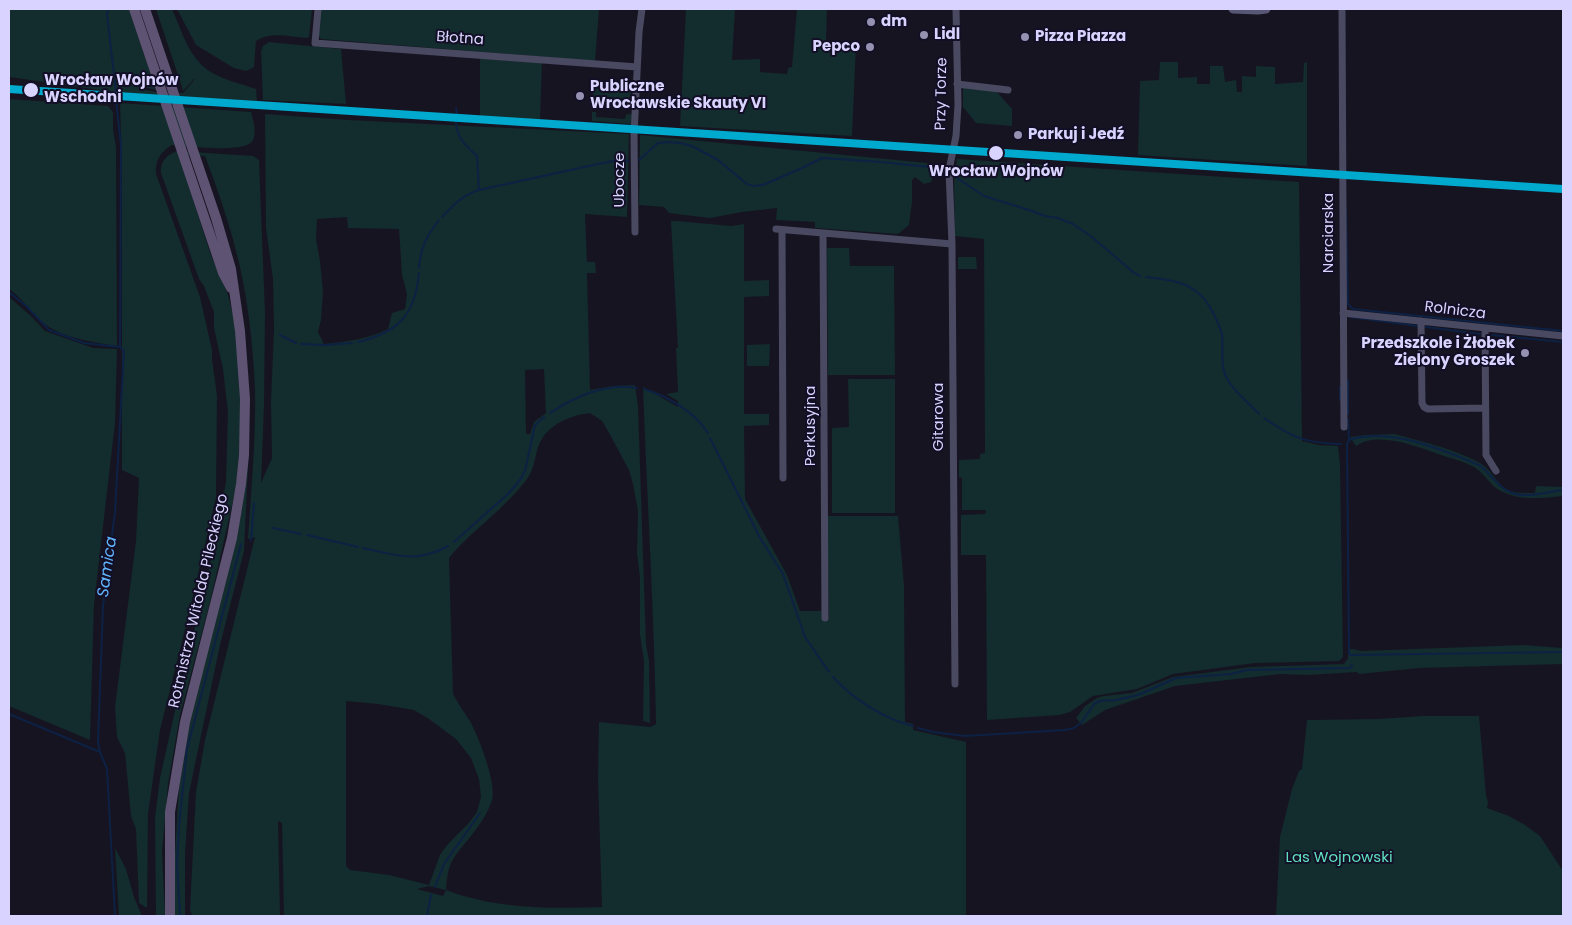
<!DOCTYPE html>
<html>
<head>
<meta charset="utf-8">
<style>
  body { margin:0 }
  #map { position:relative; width:1572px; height:925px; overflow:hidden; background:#161421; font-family:Poppins,sans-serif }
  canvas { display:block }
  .frame { position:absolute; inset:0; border:10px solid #d9d4ff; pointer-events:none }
</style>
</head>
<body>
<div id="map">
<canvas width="1572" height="925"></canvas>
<div class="frame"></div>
</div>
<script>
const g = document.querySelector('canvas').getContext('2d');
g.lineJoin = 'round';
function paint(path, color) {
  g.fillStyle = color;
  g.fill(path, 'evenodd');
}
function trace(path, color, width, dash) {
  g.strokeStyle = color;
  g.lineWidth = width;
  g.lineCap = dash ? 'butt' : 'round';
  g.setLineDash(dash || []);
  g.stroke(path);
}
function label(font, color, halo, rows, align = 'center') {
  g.font = font + ' Poppins,sans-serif';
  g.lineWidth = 4;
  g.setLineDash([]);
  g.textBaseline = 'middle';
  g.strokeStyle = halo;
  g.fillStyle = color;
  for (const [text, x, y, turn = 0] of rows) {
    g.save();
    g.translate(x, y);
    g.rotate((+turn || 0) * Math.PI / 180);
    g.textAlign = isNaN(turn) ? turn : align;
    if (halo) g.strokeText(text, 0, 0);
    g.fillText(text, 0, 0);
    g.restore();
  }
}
paint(new Path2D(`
  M9,9H129L156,90L140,86V89L156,92L183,93L195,79H194L183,91L181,84L156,9H172C182,31 189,59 211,72C223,80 242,84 256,89L257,101L113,92L10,77L9,81Z
  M177,9H312L309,37L306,38C290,37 271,31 256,41L254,67L246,71L234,68L196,45Z
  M320,9H599L595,61L321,39L318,35Z
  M686,9H735L732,60L760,59V72L787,74L788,68L792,67L797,9H827L826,42L856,45L852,136L680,126Z
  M269,42L341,49L346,104L263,100L261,51L263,46Z
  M480,57L542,62L540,121L480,117Z
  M1160,62H1178V78L1197,77V84H1210V66H1223L1225,82L1236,80L1237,92H1242V76L1256,77V66L1275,67V84L1303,82L1304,63L1307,62V166L1138,155L1140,81L1159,80Z
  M593,86L631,88L630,109L593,106Z
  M963,87L996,91L1012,109V126L976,123L963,107Z
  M9,99L108,106L113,112V129L116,147L117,346C93,342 58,338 40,320C29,310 21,297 9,289Z
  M120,103L251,112C253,120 257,132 253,140C247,154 187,146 172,145C160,152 155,161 156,174L200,297L212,350V359L217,396L216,497L189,613L160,730L148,814L147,908L139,903L136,829L131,816L125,753L117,737L115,707L136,541L139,478L122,470V165Z
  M592,112H596V117L625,119L626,114L629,115V113L632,115L631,124L592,121Z
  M265,114L348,120L629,134L627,217L585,214L587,262H595L596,273H587L590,390L613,386L635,385L638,406L646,645L649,660L650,723L643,721L644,661L640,635V577L637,553L638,511L633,484L629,470L608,431L602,421L590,413C574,415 560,420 548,431C533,445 538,465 527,479C505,509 472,530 449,558L453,694C458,704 465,713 471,723C479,738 497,784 492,800C488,813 479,826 471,836C453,858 448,861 446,890C495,909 551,909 602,907L598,778L599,722L650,727L656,724C654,612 647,499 643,387L678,407V401L666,394L678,392L676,348H678L671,221H677L731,226L744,224V281L769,280V296L744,297V414H769V425L744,426L745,499L787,575L800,611H822L829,618L827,516H898L904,586L905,722L913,724V730L966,742V916H284L282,823L278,821L280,916L192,915L190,910L196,792L205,740L255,537L248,539C251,490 256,440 255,390C253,341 247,290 234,243C226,214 216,185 205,156L178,154L212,258L227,292L235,322L240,364L241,435L236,487L210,602L180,715L168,784L162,852L165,916H156L155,818L160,778L178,697L214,548L226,482L228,412L223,369L214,328V312L204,286L199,279L161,173C160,162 166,155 177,151L253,156L259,160L265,313L264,406L261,483L272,458L271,401L274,328L273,279L266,228ZM347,217L348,228L399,229L402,275L407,294L405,309L392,313L388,329C366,340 348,341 324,344L318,332L321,320L323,291L320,261L316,239L317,219ZM544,369L546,413L534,422L530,434H526L525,370ZM346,701L378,704L414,710L429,719L456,739L471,758L479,779L481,797L477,812L468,824L448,844L440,855L429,885L389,875L350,870L346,866ZM429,886L446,890L443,896L417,889Z
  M640,135L937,164L931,182L924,184L915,177L912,180V202L909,225L898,234L815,228V222L776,220L777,208L742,212L710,218L669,213L664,207L639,205Z
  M957,159L1299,182L1302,441L1319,445L1338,446L1340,465L1343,657L1339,661L1255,663L1173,674L1137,689L1093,696L1070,712L1059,715L987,720L986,555H961V515L985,514L986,510H962V478L959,477V460L980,459V454L985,453L984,239L955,236L954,181Z
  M827,248H849L850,266H894L895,375H828Z
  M958,257H976L977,269H958Z
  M9,297L31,316L45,331L93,348L117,349L115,423L94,604L90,740L9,706Z
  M770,344L769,366H747V345Z
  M848,379H895V513H832V428L849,427Z
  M1395,434C1423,442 1455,449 1480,463C1490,469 1494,478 1502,486C1510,494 1525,493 1535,493L1536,486L1563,487V496C1542,498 1522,501 1503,492C1491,488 1485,473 1474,467C1463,461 1450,458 1438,454C1415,446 1378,431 1356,446L1350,437L1365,435Z
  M247,465H248L244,551L220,645L189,793L185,854V916H175L174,870L179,788L189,723Z
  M1523,645L1563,648V664L1419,668L1359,674L1357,672L1307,675L1280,674L1175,686L1105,710L1082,725L1076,718L1085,706L1097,698L1103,696L1132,693L1173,677L1251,667L1344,664L1348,658V649H1354L1361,651Z
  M1423,716H1479L1486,795L1488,802L1487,808L1509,816L1525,825L1540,836L1563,871V916H1276L1280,837L1292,789L1299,771L1302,769L1307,720L1379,719Z
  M115,848L126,869L134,897L142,916H119Z`), '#132c2d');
trace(new Path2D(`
  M108,9L107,14L116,92
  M116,100L121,145L120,347
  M456,108L457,114
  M456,122C456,137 466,146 477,156L479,190
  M639,160L658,143L668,142L680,143L692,146L718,160L747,184L753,186L763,185L802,168L822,158L881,162L929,167L944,171
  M954,176L984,196L1029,210L1045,216L1058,218L1073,224L1092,237L1133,272L1140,276
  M1346,210L1348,304L1353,309L1563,331
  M442,217C455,204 461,196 479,190L598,164L619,160L628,161
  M419,268C420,249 427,235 439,220
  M1146,277C1175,280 1199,283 1213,313C1217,320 1220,327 1222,334C1224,350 1219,366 1228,380C1235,393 1249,403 1259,414
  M9,292L26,306L49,330L84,343L120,347L124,351L115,512L103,606L98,742L100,752L107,769L115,916
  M1350,317L1418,326
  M1426,327L1480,334
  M280,335L296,343
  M1492,335L1563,342
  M358,342C399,332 415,315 419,273
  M301,344L325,345L352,343
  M1348,380V414
  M644,389C667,396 694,411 708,433
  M1340,400V387
  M550,413C574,397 607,382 637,388
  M1264,418C1293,438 1305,443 1341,444
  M1348,419L1349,440L1347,444L1349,653L1350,655L1563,652
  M710,438L760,538L783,574L805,637L829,672
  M1349,440C1389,427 1441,449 1479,465C1489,472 1493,480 1502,487C1519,502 1544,492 1563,490
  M273,528L301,534
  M307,535L358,547
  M251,541L254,503
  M454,542L509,493L520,480L525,471L535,425L544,417
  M363,548C397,555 415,564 448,546
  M833,677C853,699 884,719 913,726
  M9,714L100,752
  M918,728L933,732L965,736L1065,730L1074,728L1082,722L1094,704L1100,701L1116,700L1138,695L1176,678L1231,674L1247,670L1350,668L1352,665
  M435,887L444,864L480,813
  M180,916L177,864L179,826L187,749L241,544
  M427,916L431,895`), '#0d2144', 2);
trace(new Path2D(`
  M318,9L315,43L637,67
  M1342,9L1344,427
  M957,84L1008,90
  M776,229L952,244
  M782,230L783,478
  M635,232L634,135L639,32L642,9
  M823,233L825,618
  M1343,313L1563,336
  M1421,321L1422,403L1424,407L1428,409L1485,408
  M1485,328L1486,455L1496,471
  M955,684L952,244L949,170L956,136L958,105L956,9`), '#4a4962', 7);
trace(new Path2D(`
  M1233,9L1258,10L1266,9`), '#575674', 9);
trace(new Path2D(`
  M134,9L223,273L231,288
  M145,9L216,218L231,269L240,331L245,399L244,455L241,484L232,538L185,722L170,812V916`), '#5e5373', 10);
trace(new Path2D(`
  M9,89L1563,189`), '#00a9ce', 8);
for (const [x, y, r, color] of [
  [871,22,5,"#9591b1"],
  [924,35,5,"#9591b1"],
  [1025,37,5,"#9591b1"],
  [870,47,5,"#9591b1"],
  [31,90,8,"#d9d4ff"],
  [580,96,5,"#9591b1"],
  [1018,135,5,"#9591b1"],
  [996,153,8,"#d9d4ff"],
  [1525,353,5,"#9591b1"]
]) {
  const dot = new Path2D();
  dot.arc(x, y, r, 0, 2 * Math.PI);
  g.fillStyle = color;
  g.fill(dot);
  trace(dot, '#130f26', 2);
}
label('bold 15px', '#d9d4ff', '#130f26', [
  ["dm",881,22],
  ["Lidl",934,35],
  ["Pizza Piazza",1035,37],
  ["Pepco",860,47,"right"],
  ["Publiczne",590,87],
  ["Wrocławskie Skauty VI",590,104],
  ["Parkuj i Jedź",1028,135],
  ["Przedszkole i Żłobek",1515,344,"right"],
  ["Zielony Groszek",1515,361,"right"]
], 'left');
label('15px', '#d9d4ff', '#130f26', [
  ["Błotna",460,39,4],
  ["Przy Torze",942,94,-89],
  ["Ubocze",620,180,-90],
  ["Narciarska",1329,233,-90],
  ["Rolnicza",1455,311,7],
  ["Gitarowa",939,417,-90],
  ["Perkusyjna",811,426,-90],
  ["Rotmistrza Witolda Pileckiego",199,601,-77]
]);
label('bold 15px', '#d9d4ff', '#130f26', [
  ["Wrocław Wojnów",44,81],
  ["Wschodni",44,98],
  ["Wrocław Wojnów",996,172,"center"]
], 'left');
label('15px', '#5fe0c0', '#130f26', [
  ["Las Wojnowski",1339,858]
]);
label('italic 16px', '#62b6ff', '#130f26', [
  ["Samica",108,567,-82]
]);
</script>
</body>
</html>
